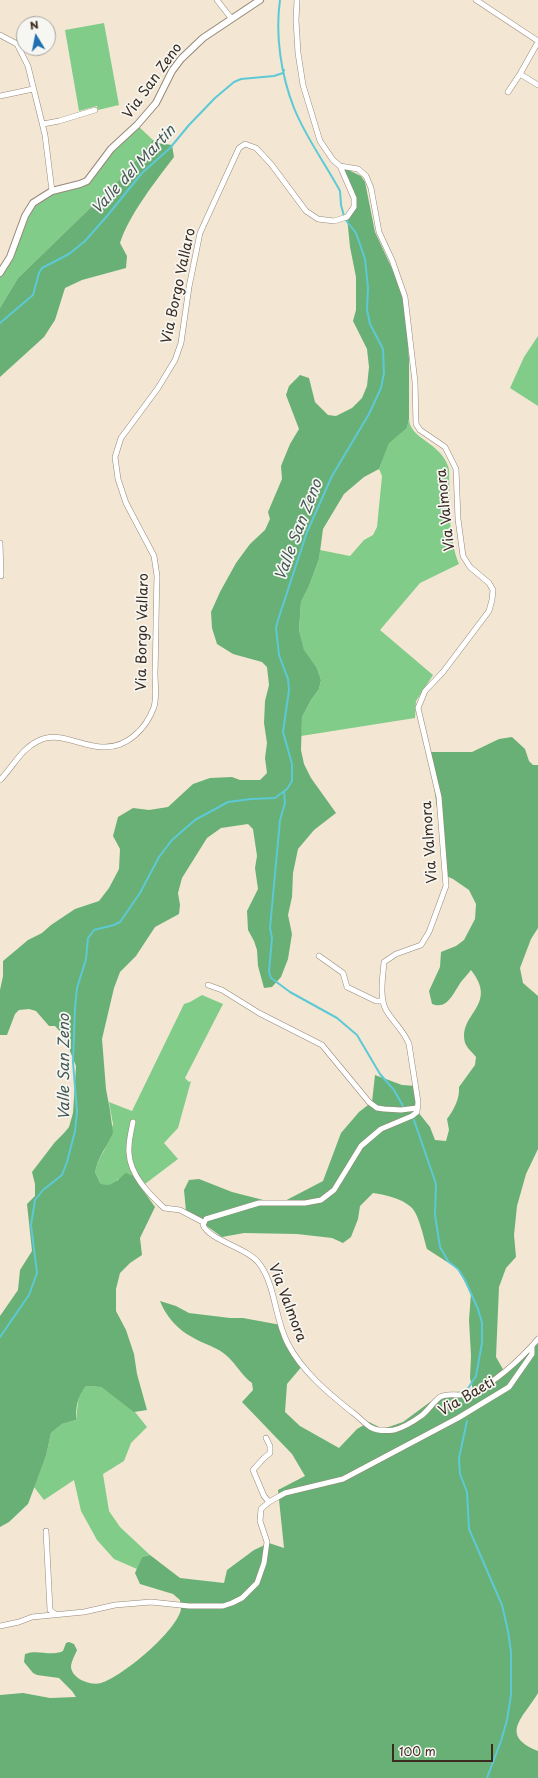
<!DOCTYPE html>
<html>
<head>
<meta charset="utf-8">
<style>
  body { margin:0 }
  #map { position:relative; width:538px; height:1778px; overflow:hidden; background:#f3e7d4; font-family:"Playpen Sans",sans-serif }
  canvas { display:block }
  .north { position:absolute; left:16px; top:16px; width:40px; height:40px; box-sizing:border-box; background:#f6f6f2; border:1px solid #aba49d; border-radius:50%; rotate:350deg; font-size:11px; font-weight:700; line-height:16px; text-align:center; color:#3b2a1e }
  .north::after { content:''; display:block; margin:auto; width:14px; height:18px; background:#1f6fb2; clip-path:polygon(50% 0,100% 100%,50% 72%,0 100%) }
  .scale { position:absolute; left:392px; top:1744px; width:101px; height:18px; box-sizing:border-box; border:2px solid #3b2a1e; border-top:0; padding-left:5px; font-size:12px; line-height:14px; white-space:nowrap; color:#3b2a1e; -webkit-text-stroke:3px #f6f6f2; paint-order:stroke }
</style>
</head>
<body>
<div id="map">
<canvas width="538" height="1778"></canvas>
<div class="north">N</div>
<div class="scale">100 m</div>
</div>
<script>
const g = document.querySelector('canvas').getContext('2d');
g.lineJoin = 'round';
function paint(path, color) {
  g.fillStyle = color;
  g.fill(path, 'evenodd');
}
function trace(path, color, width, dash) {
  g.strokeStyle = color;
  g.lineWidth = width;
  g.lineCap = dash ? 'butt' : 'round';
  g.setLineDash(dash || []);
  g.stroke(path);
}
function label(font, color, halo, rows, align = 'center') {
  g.font = font + ' "Playpen Sans",sans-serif';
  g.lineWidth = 3.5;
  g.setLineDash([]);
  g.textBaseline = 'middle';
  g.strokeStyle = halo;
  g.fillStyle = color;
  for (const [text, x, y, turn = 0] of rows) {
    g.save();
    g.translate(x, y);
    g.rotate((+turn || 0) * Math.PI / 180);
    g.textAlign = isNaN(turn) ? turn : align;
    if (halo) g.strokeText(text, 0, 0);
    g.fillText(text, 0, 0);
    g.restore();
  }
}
paint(new Path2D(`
  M104,23L119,105L98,110L97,106L79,111L65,30Z
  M137,125L153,140L120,179L18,278L0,308V273L21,227L39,198L87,181L111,149Z
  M538,336V406L510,388L524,357Z
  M409,419C410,440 442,442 449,469C450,499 447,535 459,564L420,583L380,630L433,675L416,701L415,718L301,736L302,717L311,700L319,689L321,680L317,668L304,651L299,630L301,602L309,586L319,559L320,550L350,556L364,540L373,535L377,527L382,476L379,469L389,442L407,428Z
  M202,995L223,1004L185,1078L189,1082L191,1081L178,1128L164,1143L178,1159L141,1187L118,1179L114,1184L105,1186L100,1183L95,1172L98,1161L104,1151L113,1124L109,1102L132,1111L184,1004L190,1002Z
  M86,1386L101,1387L135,1412L147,1427L131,1443L124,1461L103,1474L109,1511L120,1527L150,1555L142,1557L137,1569L114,1559L97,1540L81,1511L74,1480L44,1500L34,1487L46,1456L51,1433L62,1424L76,1420L79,1393Z`), '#81cc89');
paint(new Path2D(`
  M153,140L157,143L172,145L174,157C155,182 129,215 120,243L127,256L126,268L82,280L65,288L55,320L44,337L0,377V308L18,278L120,179Z
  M340,166L361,176L365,182L375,232L395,275L405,302L409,359V419L407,428L389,443L379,469L364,477L344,494L323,529L319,559L309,586L301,602L299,630L304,650L317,668L321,680L319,689L311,700L302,717L301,750L304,764L311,778L336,813L314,830L298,849L293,873L292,897L288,915L292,934L288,959L281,977L272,987L264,988L258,966L257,950L254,941L248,930L247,911L258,889L255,868L257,856L253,829L248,824L221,828L207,838L182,878L178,893L180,905L179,914L155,927L136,956L120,972L114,988L102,1039L106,1089L110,1110L113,1133L98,1161L95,1172L100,1183C111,1189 117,1180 126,1173L133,1176L155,1207L140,1238L142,1255L130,1263L120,1273L116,1289V1311L126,1330L134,1354L137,1374L147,1410L134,1412L101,1387L86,1386C77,1396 76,1407 76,1420L62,1424L51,1433L46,1456L28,1504L9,1522L0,1527V1316L18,1290L20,1270L32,1251L27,1204L35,1196V1184L32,1172L55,1142L64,1133L69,1127L73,1113L76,1066L64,1036L55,1026H49L36,1011L29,1009L19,1010L15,1014L7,1035H0V990L3,976V961L28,940L42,933L51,925L75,909L99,901L109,888L119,869L120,849L113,836L118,817L133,808L149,810L168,807L193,784L210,778L232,777L240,780H260L267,773L265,758L267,743L264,723L265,701L269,685L267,667L262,662L233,654L217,644L212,628L211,612L220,592L236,563L250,544L265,530L270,519L268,512L282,479L281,466L290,444L299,429L286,395L289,386L300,375L309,378L315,402L328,415L336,416L352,408L362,398L367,386L369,367L367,349L353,321L356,310V277L350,247L347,217L354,207V198Z
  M512,737L525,749L529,761L533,765H538V928L531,939L520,968L523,983L538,996V1149L526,1174L517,1206L514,1235L516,1257L506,1268L499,1287L496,1357L504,1371L538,1340V1693C524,1717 498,1735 538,1751V1778H0V1695L23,1693L50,1698L76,1697L72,1691L59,1678L37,1675L33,1673L24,1662L25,1654C39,1649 50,1657 63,1651L66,1643L69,1642L74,1644L77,1650C75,1655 71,1662 71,1667C72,1679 91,1686 101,1683C122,1677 177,1631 181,1609C181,1607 180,1603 180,1600L173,1594L140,1584L135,1573L142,1557L150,1555L180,1578L224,1583L227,1570L254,1550L269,1543L284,1548L278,1490L305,1476L292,1454L242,1402L253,1390L252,1383C242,1376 237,1365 227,1356C218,1347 203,1344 192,1337C178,1330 165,1315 160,1301L176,1306L189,1313L230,1318H243L281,1325L285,1342L303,1365L287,1384L285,1412L300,1426L339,1448L357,1429L369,1422L383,1429L403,1422L430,1402L447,1393L473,1390L470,1378L471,1356L469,1320L471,1293L458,1269L427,1249C424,1239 419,1214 411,1207C401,1198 386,1195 373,1193L360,1206L358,1219L351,1237L343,1243L332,1238L297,1234L244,1233L222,1237L186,1211L184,1190L189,1180L199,1179L232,1192L279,1204L323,1181L341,1133L359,1112L372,1102L375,1075L402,1085L416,1086L418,1112L430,1127L435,1140L446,1141L449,1130L447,1119C454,1110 460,1098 459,1087L475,1065L476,1057C473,1053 468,1049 466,1045C455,1014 500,1007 471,970C468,974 464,978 461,982C453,993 448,1010 432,1004L429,991L440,967L441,952L456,946L464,940L475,919L476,904L469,890L453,879L444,875L439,822L429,752H472L499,739Z`), '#68b075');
trace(new Path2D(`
  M280,0C275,35 281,75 294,108C306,138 325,163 340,191L341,205L344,216
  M0,323L33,295L39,273L42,268L69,254L85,241L107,216L142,173L170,148L189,125L215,98L234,82L241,79L274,76L283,73L284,70
  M284,792L285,803L280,820L270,928L272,938L269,972L271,978L290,992L337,1018L357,1035L380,1074L394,1090L403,1106
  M414,1120L436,1184L435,1215L440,1247L448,1261L458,1269L465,1280L478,1309L482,1323V1343L476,1376L467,1390
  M0,1337L29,1295L37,1273L31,1225L35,1200L43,1190L62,1175L67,1162L75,1131L77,1112L73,1062L75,1008L77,988L86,959L88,938L94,930L114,925L120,922L140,893L159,857L172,840L195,820L228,802L251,799L275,798L287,789L292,781V764L283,732L289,690L288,679L279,655L276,628L278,620L307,532L332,476L369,414L381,388L384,373L383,349L370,324L367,310L368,288L365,259L356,233L345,219
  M467,1421L459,1458L460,1474L467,1492L469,1529L502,1605L508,1631L511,1652V1695L507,1720L501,1741L487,1778`), '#5dc9d5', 2);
const minor = new Path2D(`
  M217,0L231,18
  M297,0L296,20L298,53L303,85L320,141L333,160L340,166L358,169L366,176L371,188L379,232L392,260L405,297L415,382L416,424L420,430L445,447L456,469L458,519L463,556L470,567L489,583L493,590L492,600L489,611L443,672L425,691L418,708L439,797L446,886L429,932L421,945L396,954L384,962C383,976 379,997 386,1010C393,1022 404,1031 409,1044L418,1102L417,1112L412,1116L381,1129L361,1146L334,1190L321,1200L305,1203H259L206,1219L203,1225C211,1242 249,1247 261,1266C276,1289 275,1320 288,1344C302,1371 328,1393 352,1412C358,1416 364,1423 370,1427C377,1431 386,1431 394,1430C402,1428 414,1421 421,1416C428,1411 433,1402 440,1397C449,1392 457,1397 467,1394C491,1387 521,1359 538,1339
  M476,0L538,41
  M0,35L17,44L28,66L45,135L52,191
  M538,42L520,74L538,85
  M508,92L520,74
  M0,96L33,89
  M43,124L59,121L95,110
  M0,543L1,576
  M0,780C13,767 21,749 38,741C59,730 81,747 103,747C127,748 146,729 154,707C157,697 155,684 155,673C156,641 156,609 157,576L154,556L126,503L118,479L115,457L121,438L158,388L175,360L181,343L189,287L200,233L239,148L245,144L256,148L271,164L306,211L318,219L334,221L347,217L354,207V198L340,166
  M319,956L343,973L347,987L376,1001H383
  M208,985L222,990L259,1013L322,1045L369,1102L377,1108L384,1109L401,1110L417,1108
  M133,1122C131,1132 128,1143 129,1153C130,1175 149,1194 164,1208L180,1210L203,1222
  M266,1438L270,1446V1453L264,1458L253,1470L264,1496L269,1502
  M46,1531L50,1610L55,1614
  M0,1626L19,1622L32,1617L84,1612L115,1605L151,1602L189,1606H223L232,1603L242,1598L257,1583L264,1563L267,1542L260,1521L261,1509L269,1502L285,1493L343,1479L458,1418L509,1387L532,1354V1346`);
const tertiary = new Path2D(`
  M0,273L10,257L25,216L33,203L52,191L80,184L87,181L111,149L137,125L156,103L172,71L181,59L203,38L260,0`);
trace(minor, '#978879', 6);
trace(tertiary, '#978879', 8);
trace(minor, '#fff', 5);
trace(tertiary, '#fff', 6);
label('14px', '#3b2a1e', '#f6f6f2', [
  ["Via San Zeno",153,81,-54],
  ["Via Borgo Vallaro",179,286,-78],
  ["Via Valmora",446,510,-96],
  ["Via Borgo Vallaro",143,632,-89],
  ["Via Valmora",430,842,-94],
  ["Via Valmora",287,1303,69],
  ["Via Baeti",467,1397,-30]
]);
label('italic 15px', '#455a55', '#f6f6f2', [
  ["Valle del Martin",134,170,-47],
  ["Valle San Zeno",299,530,-69],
  ["Valle San Zeno",65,1067,-90]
]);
</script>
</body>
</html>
